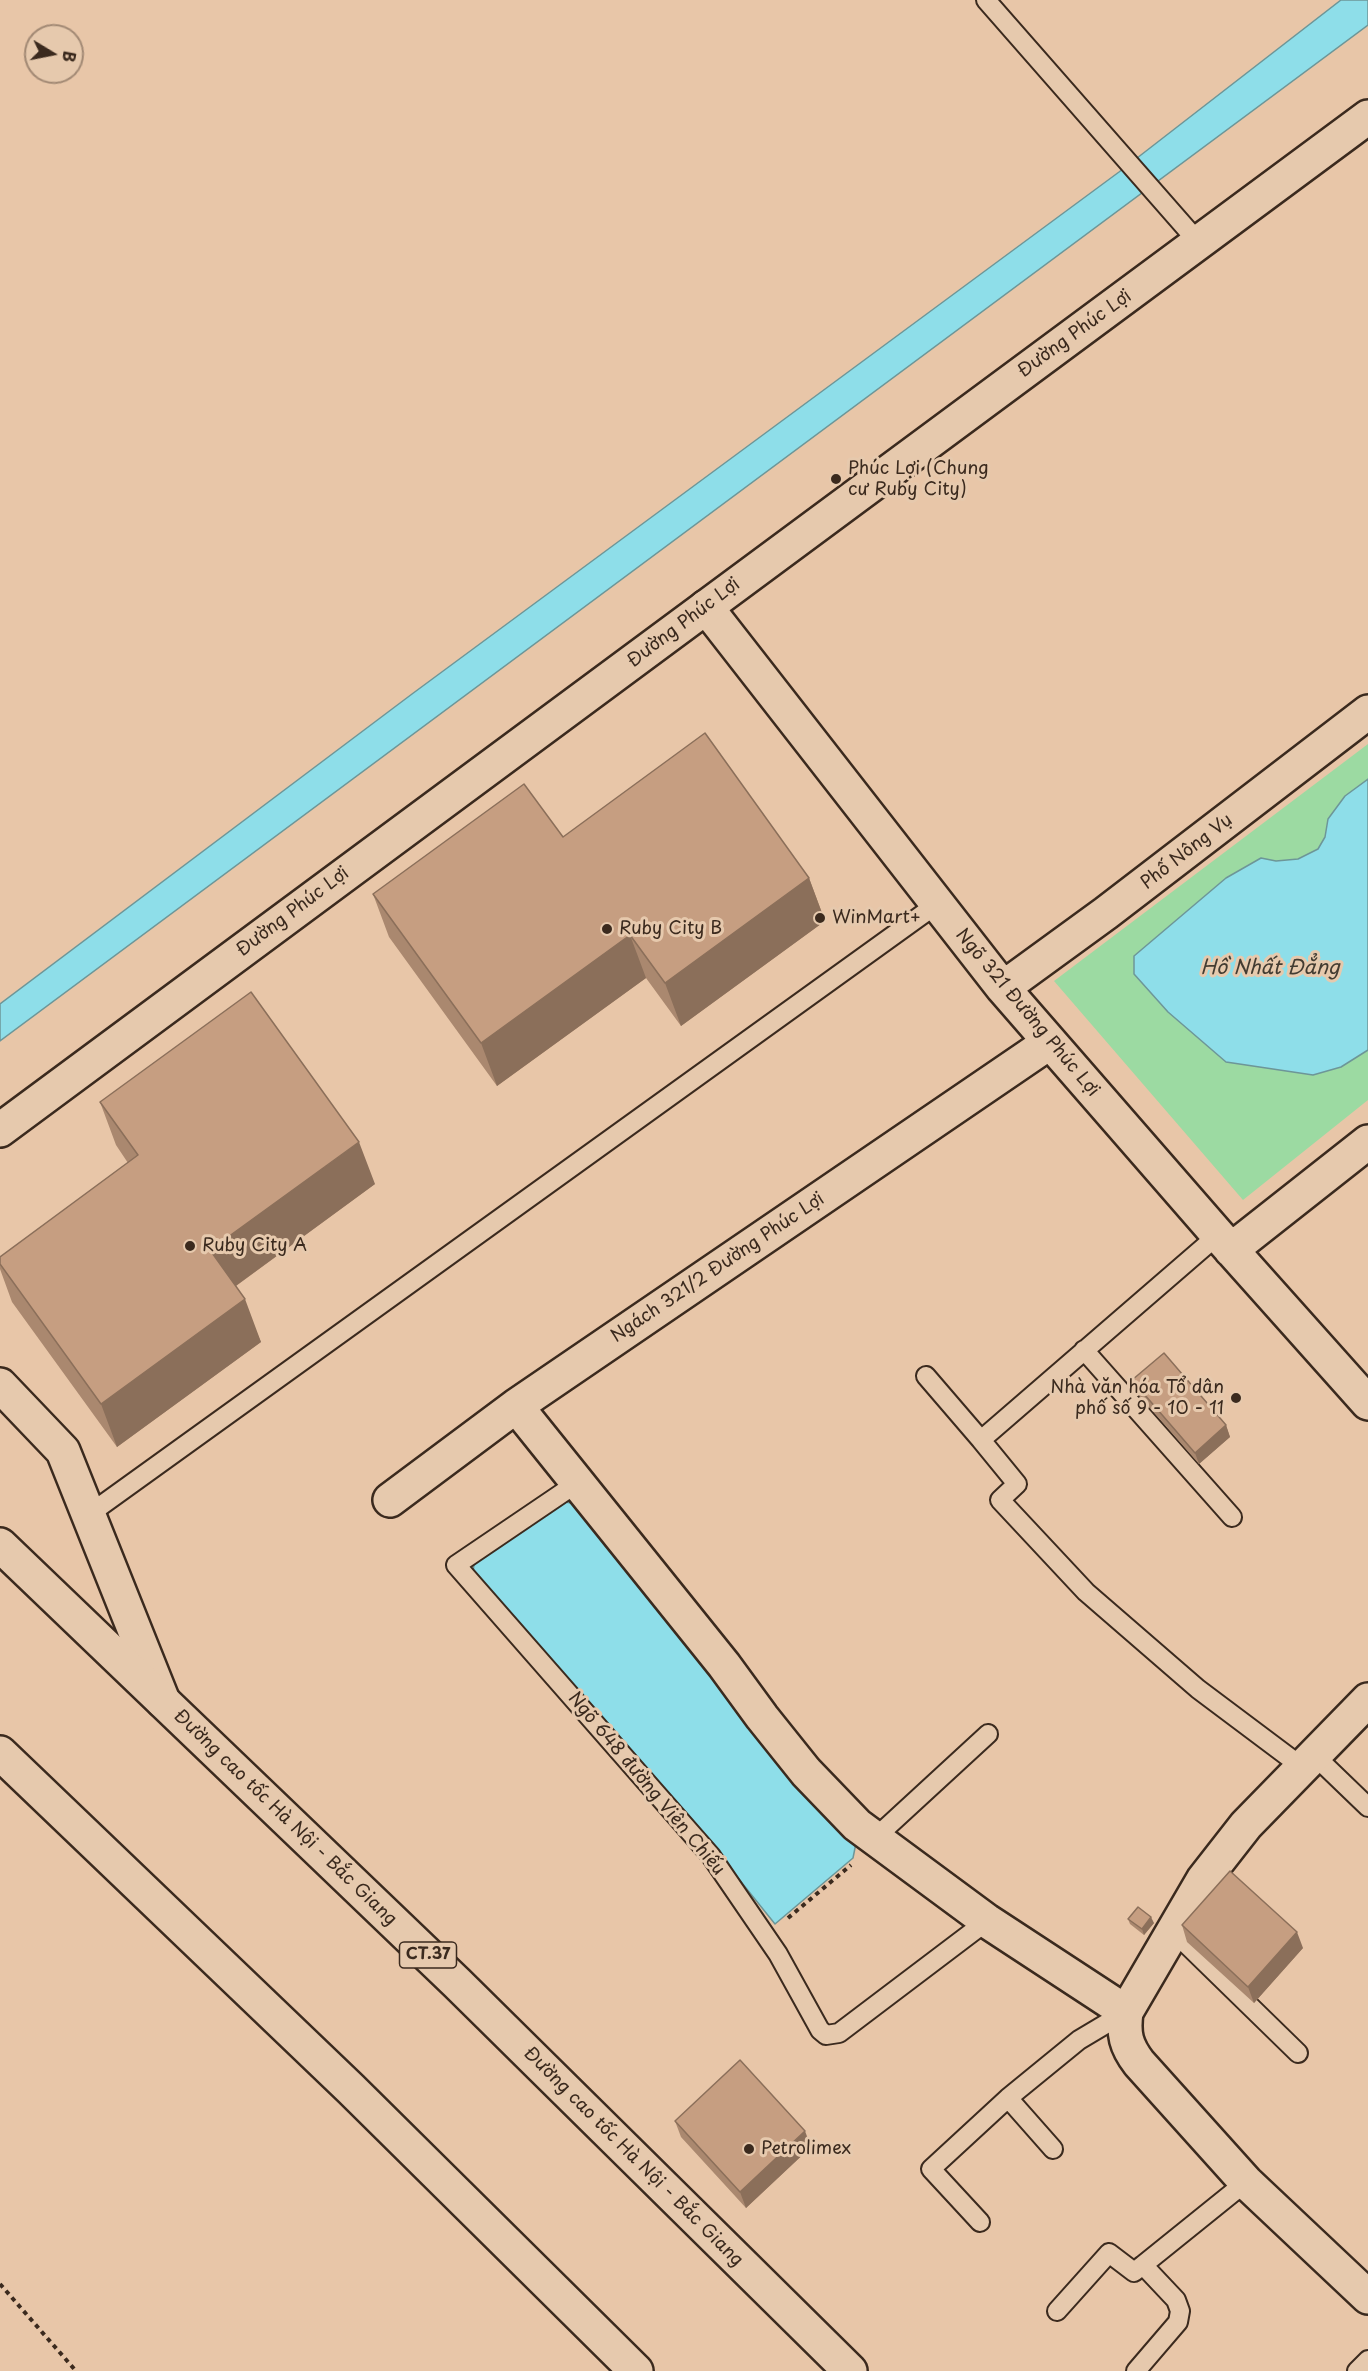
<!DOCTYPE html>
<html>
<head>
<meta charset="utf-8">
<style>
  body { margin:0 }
  #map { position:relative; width:1368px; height:2371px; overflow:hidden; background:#e8c6a8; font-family:"Playpen Sans",sans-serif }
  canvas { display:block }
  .north { position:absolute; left:24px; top:24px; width:60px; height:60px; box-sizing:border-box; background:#e6c9ad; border:2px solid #a28974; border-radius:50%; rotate:100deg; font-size:16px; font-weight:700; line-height:24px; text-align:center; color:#3b2a1e }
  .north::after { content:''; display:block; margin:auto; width:21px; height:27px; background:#3b2a1e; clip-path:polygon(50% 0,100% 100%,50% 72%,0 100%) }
</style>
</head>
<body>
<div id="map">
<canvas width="1368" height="2371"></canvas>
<div class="north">B</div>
</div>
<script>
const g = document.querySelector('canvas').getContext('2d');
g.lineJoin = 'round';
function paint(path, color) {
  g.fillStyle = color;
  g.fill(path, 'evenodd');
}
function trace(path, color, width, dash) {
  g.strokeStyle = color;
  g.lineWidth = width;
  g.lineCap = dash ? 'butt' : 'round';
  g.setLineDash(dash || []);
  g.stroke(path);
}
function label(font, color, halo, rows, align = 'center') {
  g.font = font + ' "Playpen Sans",sans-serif';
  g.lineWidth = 6;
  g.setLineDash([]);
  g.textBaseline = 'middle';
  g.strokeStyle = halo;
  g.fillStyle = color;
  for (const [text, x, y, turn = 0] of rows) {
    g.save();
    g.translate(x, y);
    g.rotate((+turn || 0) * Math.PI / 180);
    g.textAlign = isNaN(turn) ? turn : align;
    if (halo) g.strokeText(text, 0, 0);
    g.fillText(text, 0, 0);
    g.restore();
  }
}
paint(new Path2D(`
  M1368,744V1100L1243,1200L1054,981Z`), '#9cdaa2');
const water = new Path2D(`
  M1341,0H1368V25L0,1041V1004L412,694L1119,172Z
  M1368,779V1050L1341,1067L1313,1075L1226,1062L1168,1012L1134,974V956L1226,878L1261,858L1276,861L1298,859L1318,849L1325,837L1328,819L1345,796Z
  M565,1502L577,1504L639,1579L716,1684L778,1762L856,1843L853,1858L775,1924L717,1852L473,1573L474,1564Z`);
paint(water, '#8edee9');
trace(water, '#6d9698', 1.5);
const lane = new Path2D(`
  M986,0L1199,243
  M1218,1235L981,1440L1017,1484L1000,1500L1086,1592L1198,1689L1302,1767
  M1084,1350L1232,1517
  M926,1376L981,1440
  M577,1483L456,1565L711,1856L778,1954L820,2030L826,2035L839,2033L987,1921
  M88,1515L937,904
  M1314,1755L1368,1807
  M875,1838L988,1734
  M1173,1931L1298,2053
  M1008,2098L1053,2149
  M980,2222L931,2169L1008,2098L1079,2040L1126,2012
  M1057,2311L1109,2253L1134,2272L1143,2265
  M1136,2371L1178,2322L1180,2311L1176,2300L1143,2265L1246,2182
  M1357,2371L1368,2360`);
const street = new Path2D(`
  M706,607L1003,988L1218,1235L1368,1403
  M1003,988L1106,913L1368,712
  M1231,1250L1368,1142
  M516,1406L724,1665L762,1717L806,1772L857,1825L987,1921L1126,2012
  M390,1500L516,1406L1050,1042
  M1368,1700L1246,1825L1203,1880L1126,2012C1123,2034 1126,2046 1139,2063L1246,2182L1368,2297`);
const secondary = new Path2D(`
  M0,1130L1368,117
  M0,1385L63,1451L163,1701`);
const highway = new Path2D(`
  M0,1545L457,1983L850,2371
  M0,1753L351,2089L636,2371`);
trace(lane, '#3b2a1e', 22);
trace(street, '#3b2a1e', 38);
trace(secondary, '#3b2a1e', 38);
trace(highway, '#3b2a1e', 38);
trace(new Path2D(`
  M788,1918L851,1865
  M0,2284L76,2371`), '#3b2a1e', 4, [4.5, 4.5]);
trace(lane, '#e6c9ad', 18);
trace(street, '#e6c9ad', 33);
trace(secondary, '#e6c9ad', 33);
trace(highway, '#e6c9ad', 33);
paint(new Path2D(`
  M563,837L809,878L825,921L681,1026L646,978L497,1086L389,937L373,894Z
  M100,1102L375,1184L236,1286L261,1342L117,1447L12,1302L0,1269V1257L128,1163L116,1145Z
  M1132,1380L1226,1425L1230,1437L1199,1464L1136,1392Z
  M1128,1919L1154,1923L1144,1935L1130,1924Z
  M1182,1925L1303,1948L1254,2003L1187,1942Z
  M675,2121L811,2147L746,2208L681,2137Z`), '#aa886f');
paint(new Path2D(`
  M809,878L825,921L681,1026L665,983Z
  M630,935L646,978L497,1086L481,1043Z
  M359,1142L375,1184L226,1293L210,1250Z
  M245,1299L261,1342L117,1447L101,1404Z
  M1226,1425L1230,1437L1199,1464L1195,1453Z
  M1151,1917L1154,1923L1144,1935L1142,1929Z
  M1297,1932L1303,1948L1254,2003L1248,1987Z
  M805,2131L811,2147L746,2208L740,2192Z`), '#8b6f5a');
const building = new Path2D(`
  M705,733L809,878L665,983L630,935L481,1043L373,894L524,784L563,837Z
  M251,992L359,1142L210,1250L245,1299L101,1404L0,1264V1257L138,1155L100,1102Z
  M1164,1353L1226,1425L1195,1453L1132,1380Z
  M1230,1871L1297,1932L1248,1987L1182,1925Z
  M1138,1907L1151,1917L1142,1929L1128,1919Z
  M740,2060L805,2131L740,2192L675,2121Z`);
paint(building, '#c69e81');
trace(building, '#8b6f5a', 1.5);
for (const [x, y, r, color] of [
  [836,479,6,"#3b2a1e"],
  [820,918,6,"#3b2a1e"],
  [607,929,6,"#3b2a1e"],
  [190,1246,6,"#3b2a1e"],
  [1236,1398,6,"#3b2a1e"],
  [749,2149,6,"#3b2a1e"]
]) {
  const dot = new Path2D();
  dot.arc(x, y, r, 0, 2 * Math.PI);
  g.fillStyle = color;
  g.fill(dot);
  trace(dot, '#e6c9ad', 2);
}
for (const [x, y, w] of [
  [428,1955,57]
]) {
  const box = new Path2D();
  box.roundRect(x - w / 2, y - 13, w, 26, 4.5);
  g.fillStyle = '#e6c9ad';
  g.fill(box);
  trace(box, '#3b2a1e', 1.5);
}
label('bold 16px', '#3b2a1e', null, [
  ["CT.37",428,1955]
]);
label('18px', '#3b2a1e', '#e6c9ad', [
  ["Đường Phúc Lợi",1075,334,-36],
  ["Đường Phúc Lợi",684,623,-37],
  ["Phố Nông Vụ",1187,852,-38],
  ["Đường Phúc Lợi",293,912,-37],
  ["Ngõ 321 Đường Phúc Lợi",1027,1013,50],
  ["Ngách 321/2 Đường Phúc Lợi",718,1268,-34],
  ["Ngõ 648 đường Viên Chiếu",646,1784,50],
  ["Đường cao tốc Hà Nội - Bắc Giang",285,1818,44],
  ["Đường cao tốc Hà Nội - Bắc Giang",633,2157,45]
]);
label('18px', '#3b2a1e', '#e6c9ad', [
  ["Phúc Lợi (Chung",848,469],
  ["cư Ruby City)",848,490],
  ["WinMart+",832,918],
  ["Ruby City B",619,929],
  ["Ruby City A",202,1246],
  ["Nhà văn hóa Tổ dân",1224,1388,"right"],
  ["phố số 9 - 10 - 11",1224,1409,"right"],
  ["Petrolimex",761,2149]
], 'left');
label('italic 20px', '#433c32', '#e6c9ad', [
  ["Hồ Nhất Đẳng",1270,968]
]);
</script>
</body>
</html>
